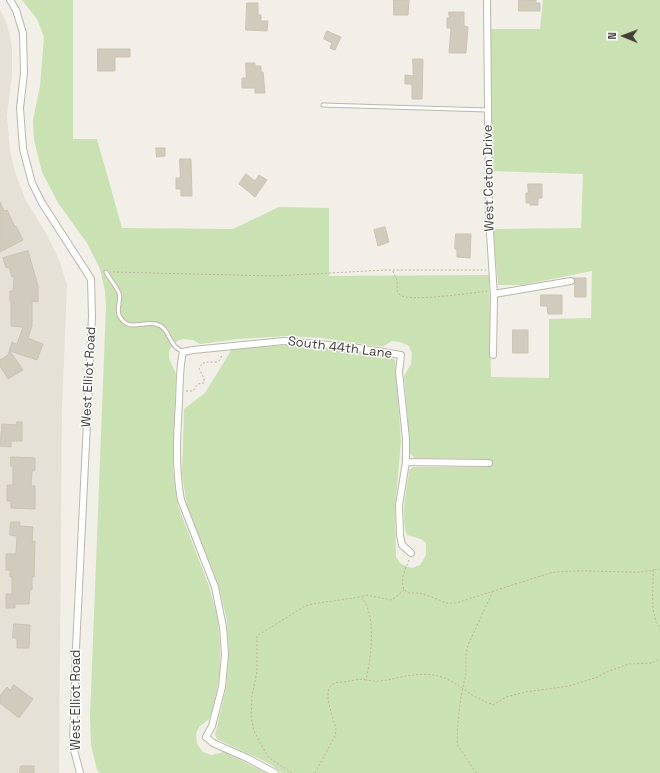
<!DOCTYPE html>
<html>
<head>
<meta charset="utf-8">
<style>
  body { margin:0 }
  #map { position:relative; width:660px; height:773px; overflow:hidden; background:#f1efe7; font-family:"Space Grotesk",sans-serif }
  canvas { display:block }
  .north { position:absolute; left:604px; top:16px; width:40px; height:40px; -webkit-text-stroke:3px #fff; paint-order:stroke; rotate:271deg; font-size:11px; font-weight:700; line-height:16px; text-align:center; color:#433f37 }
  .north::after { content:''; display:block; margin:auto; width:14px; height:18px; background:#433f37; clip-path:polygon(50% 0,100% 100%,50% 72%,0 100%) }
</style>
</head>
<body>
<div id="map">
<canvas width="660" height="773"></canvas>
<div class="north">N</div>
</div>
<script>
const g = document.querySelector('canvas').getContext('2d');
g.lineJoin = 'round';
function paint(path, color) {
  g.fillStyle = color;
  g.fill(path, 'evenodd');
}
function trace(path, color, width, dash) {
  g.strokeStyle = color;
  g.lineWidth = width;
  g.lineCap = dash ? 'butt' : 'round';
  g.setLineDash(dash || []);
  g.stroke(path);
}
function label(font, color, halo, rows, align = 'center') {
  g.font = font + ' "Space Grotesk",sans-serif';
  g.lineWidth = 3;
  g.setLineDash([]);
  g.textBaseline = 'middle';
  g.strokeStyle = halo;
  g.fillStyle = color;
  for (const [text, x, y, turn = 0] of rows) {
    g.save();
    g.translate(x, y);
    g.rotate((+turn || 0) * Math.PI / 180);
    g.textAlign = isNaN(turn) ? turn : align;
    if (halo) g.strokeText(text, 0, 0);
    g.fillText(text, 0, 0);
    g.restore();
  }
}
paint(new Path2D(`
  M0,10L6,21L12,45V75L7,115L10,151L16,175L25,199L46,233L60,262L67,285L62,407L59,773H0Z`), '#e5e1d6');
paint(new Path2D(`
  M22,0H73V139H97L122,228L233,229L279,207L329,208V276L489,275L491,377L549,378V319L591,318L592,271L522,285H498L493,229L581,228L583,174L491,171L490,29H540L543,0H660V773H282L270,764L217,739L215,735L226,688L229,655L227,621L218,583L187,506L182,474L184,409L205,393L232,349L288,345L325,347L392,358L395,360L401,441L395,510L396,557L401,564L412,568L420,565L426,555V543L421,539L407,535C400,517 407,489 409,470L413,467H488V459L414,458L410,453L408,421L404,376L411,364L412,354L409,346L400,342L392,341L384,346H376L321,338L287,336L238,339L200,344L193,340L183,339L177,341L169,350V358L176,374L173,469L178,506L209,586L218,619L220,646V673L213,709L209,719L199,727L196,734L197,744L203,752L211,755L224,752L266,773H100L97,770L91,745L90,717L106,306L105,291L100,269L87,243L58,203L42,172L34,140L33,120L40,86L44,37L37,19Z`), '#cae1b4');
const building = new Path2D(`
  M394,0H409L408,15H394Z
  M519,0H536V3H540V11H519Z
  M247,3H258V15H261V21H268L267,31L246,30Z
  M449,12H464V26L468,27L466,53H449L451,28H447V18H449Z
  M327,31L341,37L335,50L330,48L332,43L324,39Z
  M98,49H130V57H115V71H98Z
  M413,59H423L422,99H412V84H405V75L413,76Z
  M246,63H255V66H261V72H263L265,93H255V88H242V78H246Z
  M156,148H165V156L157,157Z
  M180,159H191L192,196H181V189H176V178H180Z
  M246,174L255,181L259,175L267,180L255,197L239,184Z
  M528,184H542V198H538V205H530V203H526V193H528Z
  M0,202L4,211L7,210L15,227L16,226L23,240L0,252Z
  M385,227L389,242L378,246L374,230Z
  M456,234H471L470,258L457,257V250L455,249Z
  M28,251L38,286V302L32,301V326L28,338L43,344L37,360L10,351L23,370L8,379L0,366V360L8,355L12,342L17,344L23,327L11,326V301H10V291H13L14,277H12L9,267L6,268L3,258Z
  M575,278H586V297H575Z
  M541,295H562V314H548L547,306H541Z
  M513,330H528V353H513Z
  M17,422H22V441H11V447L0,446L2,424L17,425Z
  M11,457L35,458V471H32L31,486H35V509L11,508V501H7V485H13V467L11,466Z
  M11,522H20L19,526L33,527L32,541H35L34,577H32V590L30,589L29,604H15V608H6V594H12V577H10V570H6V554H16L17,536L10,535Z
  M14,624L30,625L29,648H17V638H13Z
  M14,685L33,699L19,718L0,703V696L7,687L10,690Z
  M21,766H34V773H20Z`);
paint(building, '#d1cbbe');
trace(building, '#cbc3b2', 1);
const lane = new Path2D(`
  M323,105L488,110
  M106,272C109,278 116,286 119,293C122,300 115,310 120,317C129,332 143,321 156,324C167,327 168,337 174,345C176,348 180,350 183,352`);
const street = new Path2D(`
  M10,0L16,10L23,33L24,73L20,108L23,149L32,183L42,203L91,279L92,316L90,361L76,648L73,746L80,773
  M487,0L489,217L494,296L493,355
  M494,294L571,281
  M406,462L489,463
  M275,773L247,758L213,743L206,737L212,726L222,687L225,654L223,627L215,587L181,500C175,468 177,434 179,402C180,385 179,369 183,352L193,350L284,341L352,347L401,355L399,372L406,439V462L399,505L400,535L402,545L411,553`);
trace(lane, '#bcb7ab', 5);
trace(street, '#bcb7ab', 8);
trace(new Path2D(`
  M393,271C394,274 396,277 397,280C398,285 395,291 400,295C410,302 472,293 487,291
  M113,272L274,276L386,270H486
  M186,391H193L198,384L204,383V378L199,369C203,359 209,363 217,362L220,360L222,355
  M409,560C405,570 400,579 404,590L409,593H419L432,597L446,603H456L550,573C577,569 604,572 632,572C641,573 651,570 660,569
  M653,570C654,590 649,612 660,630
  M404,590L392,600L366,595L361,597C377,613 371,659 366,680C383,684 398,676 414,675C420,674 427,674 433,675C449,677 461,688 474,696C480,700 487,702 493,705L506,697L525,692L569,686L598,677L604,673L623,666L629,664L652,663L660,659
  M292,773L268,757L254,731L251,716L252,696L257,671V636L305,606L312,604L360,597
  M315,773L335,736C335,736 336,730 336,730C335,719 319,689 335,683C338,682 341,682 344,682C352,681 358,678 366,680
  M476,773L457,744L458,721L461,696L466,673V655L468,645L493,591`), '#bcb39e', 1, [2, 2]);
trace(lane, '#fff', 3);
trace(street, '#fff', 6);
label('13px', '#433f37', '#fff', [
  ["West Ceton Drive",489,178,-91],
  ["South 44th Lane",340,348,7],
  ["West Elliot Road",89,377,-87],
  ["West Elliot Road",76,700,-90]
]);
</script>
</body>
</html>
